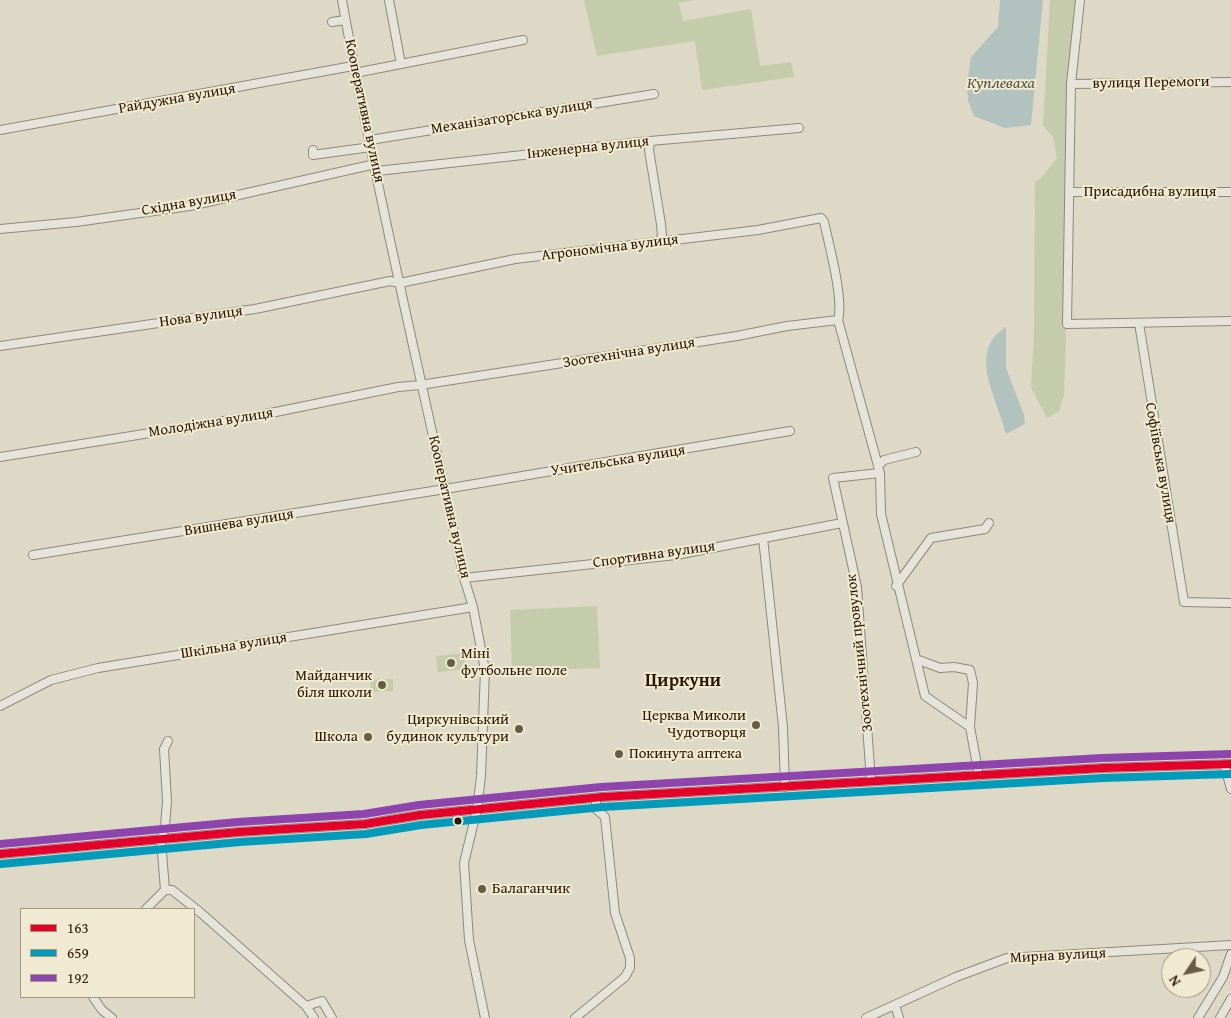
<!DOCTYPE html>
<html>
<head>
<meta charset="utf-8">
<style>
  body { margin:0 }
  #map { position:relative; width:1231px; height:1018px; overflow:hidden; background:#ded8c6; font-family:"Gentium Book Plus",serif }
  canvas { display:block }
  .legend { position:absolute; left:20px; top:908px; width:175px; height:90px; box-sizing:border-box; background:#f1ead3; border:1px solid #a2967f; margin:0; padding:6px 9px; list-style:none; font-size:15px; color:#2b1700 }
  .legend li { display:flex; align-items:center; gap:10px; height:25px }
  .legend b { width:25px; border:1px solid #a2967f }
  .north { position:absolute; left:1161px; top:948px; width:50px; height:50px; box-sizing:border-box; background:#f1ead3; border:1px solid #a2967f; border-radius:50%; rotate:236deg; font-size:14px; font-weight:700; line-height:20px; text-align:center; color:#2b1700 }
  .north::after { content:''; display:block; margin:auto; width:18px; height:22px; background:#6a5b45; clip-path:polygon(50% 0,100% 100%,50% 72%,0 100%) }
</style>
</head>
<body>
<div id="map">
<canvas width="1231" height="1018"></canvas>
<ul class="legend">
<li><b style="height:6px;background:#e4002b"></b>163</li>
<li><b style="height:6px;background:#049ab9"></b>659</li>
<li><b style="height:6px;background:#8e44ad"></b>192</li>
</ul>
<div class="north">N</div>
</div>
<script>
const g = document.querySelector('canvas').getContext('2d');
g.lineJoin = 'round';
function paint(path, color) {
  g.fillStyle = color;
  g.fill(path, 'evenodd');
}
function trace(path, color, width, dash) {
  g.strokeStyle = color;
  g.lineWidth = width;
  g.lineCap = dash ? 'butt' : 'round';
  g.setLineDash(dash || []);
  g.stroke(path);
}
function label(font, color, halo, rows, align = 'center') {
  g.font = font + ' "Gentium Book Plus",serif';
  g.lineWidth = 4;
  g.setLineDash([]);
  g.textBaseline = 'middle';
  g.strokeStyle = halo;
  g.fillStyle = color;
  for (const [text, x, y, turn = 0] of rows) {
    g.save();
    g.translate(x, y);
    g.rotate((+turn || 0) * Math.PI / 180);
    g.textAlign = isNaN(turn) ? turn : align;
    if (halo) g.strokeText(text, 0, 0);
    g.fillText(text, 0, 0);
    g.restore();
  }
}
paint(new Path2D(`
  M584,0H695L679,3L683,21L751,9L760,66L791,62L794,77L702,90L695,41L597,56Z
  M1050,0H1080L1076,34L1064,395L1059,411L1047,418L1031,388L1034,333L1035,182L1041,178L1057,158L1053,137L1043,126Z
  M597,606L600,668L512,671L510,610Z
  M464,653L466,669L438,672L436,656Z
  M393,679V691L371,692L370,680Z`), '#c5ccab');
paint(new Path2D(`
  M1000,0H1043L1031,125L1005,128L974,116L968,101L967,85L971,57L998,27Z
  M1006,327V368L1024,415L1025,424L1006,434C998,399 966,352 1006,327Z`), '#b2c2bf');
const minor = new Path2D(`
  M342,0C377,194 423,386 464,578L473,607L485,670L481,776L477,809L464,863L469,940L485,1018
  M389,0L401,64
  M1080,0L1071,84L1067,324L1231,321
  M332,22L345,20
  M355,73L523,40
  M1071,84L1231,82
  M0,130L353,66
  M370,140L654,94
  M650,141L649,150L661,224L662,236L659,242
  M313,150V155L371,147
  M377,171L650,141L799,128
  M1069,192H1231
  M0,229L76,222L190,206L375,164
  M1139,323L1184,602L1231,603
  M0,346L255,309L390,281L400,283L515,259L758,230L821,218L824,222C829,244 844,300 838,320L880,473L833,478L857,587L871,781
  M0,457L256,416L398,387L420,385L737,336L787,326L838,320
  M878,466L884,460L916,452
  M880,473L881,514L925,696L970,727L979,776
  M763,538L783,727L785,787
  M33,555L445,489L790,431
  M464,578L676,555L842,523
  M896,586L931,538L985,529L989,523
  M916,659L940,668L954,667L970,670L973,683L970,727
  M0,706L51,680L98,668L473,607
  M1224,764L1231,789
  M0,854L239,832L365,824L420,815L602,797L1103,768L1231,764
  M165,890H172L201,913L306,1006L314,1018
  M146,909L165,890L161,840L165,827L167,801L164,749L168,741
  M93,997L102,1010L112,1018
  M895,1005L899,1018
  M306,1006L322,1001L332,1018
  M575,1018L625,977L630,968V958L615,913L605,817L596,809V798
  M866,1018L956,977L1007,958L1231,945
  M1198,1018L1223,977L1231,954
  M1220,1018L1231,999`);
trace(minor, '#8e887b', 10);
trace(minor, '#e6e3da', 8);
trace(new Path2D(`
  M0,854L239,832L365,824L420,815L602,797L1103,768L1231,764`), '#e4002b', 8);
trace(new Path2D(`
  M1,864L240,842L366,834L421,825L603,807L1103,778L1231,774`), '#049ab9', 8);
trace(new Path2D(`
  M0,844L238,822L364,814L419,805L601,787L1102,758L1231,754`), '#8e44ad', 8);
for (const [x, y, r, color] of [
  [451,663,5,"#6a5b45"],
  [382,685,5,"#6a5b45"],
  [756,725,5,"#6a5b45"],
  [519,729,5,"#6a5b45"],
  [368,737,5,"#6a5b45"],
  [619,754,5,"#6a5b45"],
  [458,821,4.5,"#2b1700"],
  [482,889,5,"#6a5b45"]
]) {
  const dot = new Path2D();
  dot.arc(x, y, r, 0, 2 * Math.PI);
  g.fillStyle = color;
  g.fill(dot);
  trace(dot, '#f1ead3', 2);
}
label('15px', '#2b1700', '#f1ead3', [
  ["вулиця Перемоги",1151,83,-1],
  ["Райдужна вулиця",177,99,-10],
  ["Кооперативна вулиця",364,111,78],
  ["Механізаторська вулиця",512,117,-9],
  ["Інженерна вулиця",588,148,-6],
  ["Присадибна вулиця",1150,192],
  ["Східна вулиця",189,203,-10],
  ["Агрономічна вулиця",610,248,-7],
  ["Нова вулиця",201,317,-8],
  ["Зоотехнічна вулиця",629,353,-9],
  ["Молодіжна вулиця",211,423,-9],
  ["Учительська вулиця",618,461,-9],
  ["Софіївська вулиця",1160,463,80],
  ["Кооперативна вулиця",449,507,77],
  ["Вишнева вулиця",239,523,-9],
  ["Спортивна вулиця",654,555,-8],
  ["Шкільна вулиця",234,646,-9],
  ["Зоотехнічний провулок",860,653,-96],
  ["Мирна вулиця",1058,956,-3]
]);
label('15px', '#2b1700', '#f1ead3', [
  ["Міні",461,654,"left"],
  ["футбольне поле",461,671,"left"],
  ["Майданчик",372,676],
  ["біля школи",372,693],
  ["Церква Миколи",746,716],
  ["Чудотворця",746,733],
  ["Циркунівський",509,720],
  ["будинок культури",509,737],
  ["Школа",358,737],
  ["Покинута аптека",629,754,"left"],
  ["Балаганчик",492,889,"left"]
], 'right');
label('italic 16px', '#545042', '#f1ead3', [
  ["Куплеваха",1001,84]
]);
label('bold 18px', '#2b1700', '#f1ead3', [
  ["Циркуни",683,681]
]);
</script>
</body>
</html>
